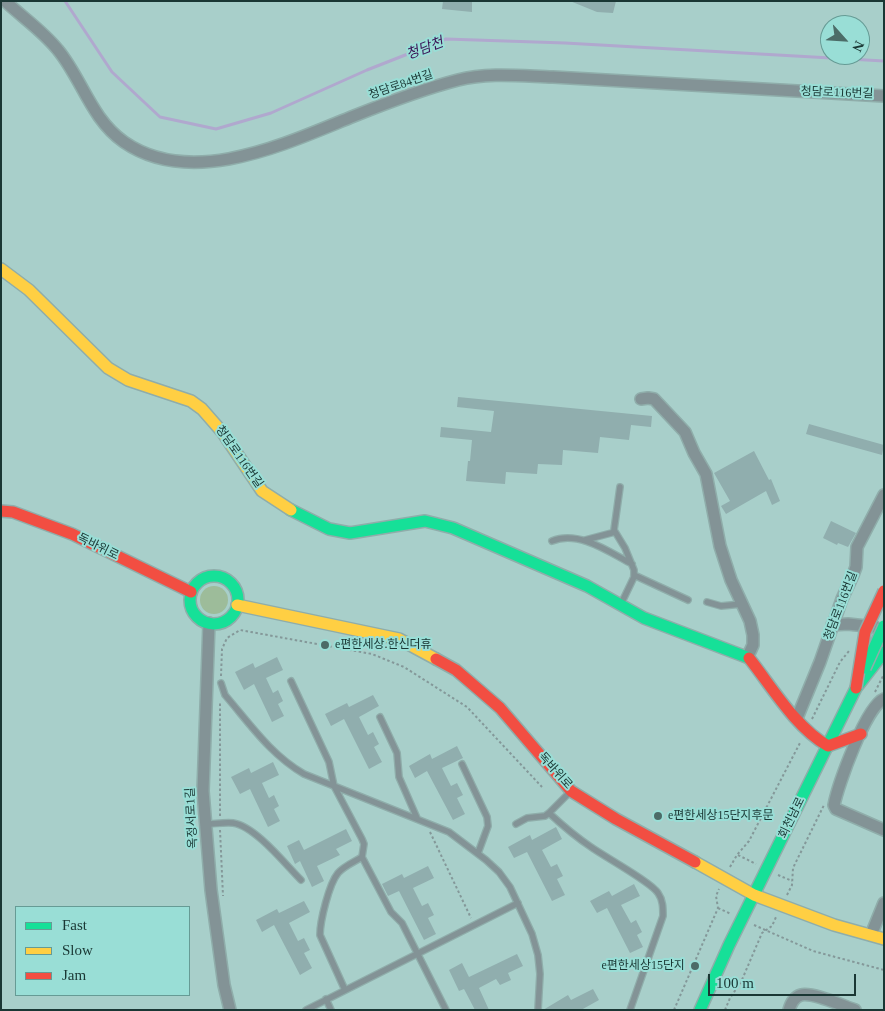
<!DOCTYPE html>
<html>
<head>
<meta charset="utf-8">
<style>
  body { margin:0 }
  #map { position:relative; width:885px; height:1011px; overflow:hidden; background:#a8cfca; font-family:"Times New Roman",serif }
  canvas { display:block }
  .frame { position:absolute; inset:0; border:2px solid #1a3734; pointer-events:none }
  .legend { position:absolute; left:15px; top:906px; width:175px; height:90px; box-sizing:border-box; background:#99ded6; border:1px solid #669b95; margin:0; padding:6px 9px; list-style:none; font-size:15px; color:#1a3734 }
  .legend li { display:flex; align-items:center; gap:10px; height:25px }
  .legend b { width:25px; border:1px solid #669b95 }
  .north { position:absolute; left:820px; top:15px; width:50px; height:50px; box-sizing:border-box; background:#99ded6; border:1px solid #669b95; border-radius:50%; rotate:116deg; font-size:14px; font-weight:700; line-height:20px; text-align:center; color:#1a3734 }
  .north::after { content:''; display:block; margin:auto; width:18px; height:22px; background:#4c6c68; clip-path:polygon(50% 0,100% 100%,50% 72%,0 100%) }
  .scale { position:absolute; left:708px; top:974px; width:148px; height:22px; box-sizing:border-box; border:2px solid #1a3734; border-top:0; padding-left:6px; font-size:15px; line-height:18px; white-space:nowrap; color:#1a3734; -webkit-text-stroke:4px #99ded6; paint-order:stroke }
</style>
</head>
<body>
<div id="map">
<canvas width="885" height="1011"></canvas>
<div class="frame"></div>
<ul class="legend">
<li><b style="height:6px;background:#16e098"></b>Fast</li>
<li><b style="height:6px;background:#ffcf43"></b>Slow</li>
<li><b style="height:6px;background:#f24e42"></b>Jam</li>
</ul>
<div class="north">N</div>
<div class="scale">100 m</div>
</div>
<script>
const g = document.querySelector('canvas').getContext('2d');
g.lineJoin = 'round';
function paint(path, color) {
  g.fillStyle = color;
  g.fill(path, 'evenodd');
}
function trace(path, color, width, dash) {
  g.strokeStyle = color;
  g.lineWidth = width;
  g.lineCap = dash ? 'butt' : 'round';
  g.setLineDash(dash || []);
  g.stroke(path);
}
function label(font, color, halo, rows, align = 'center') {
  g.font = font + ' "Times New Roman","Noto Sans KR",serif';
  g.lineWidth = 4;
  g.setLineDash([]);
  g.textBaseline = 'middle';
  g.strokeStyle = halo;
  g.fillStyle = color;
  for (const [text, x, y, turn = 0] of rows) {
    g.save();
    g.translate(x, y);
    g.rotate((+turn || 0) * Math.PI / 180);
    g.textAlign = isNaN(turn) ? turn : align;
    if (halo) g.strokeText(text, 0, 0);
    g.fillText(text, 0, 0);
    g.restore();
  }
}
paint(new Path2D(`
  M200 600a14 14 0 1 1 28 0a14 14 0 1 1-28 0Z`), '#9dbc9a');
trace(new Path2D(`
  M65,1L112,72L160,117L216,129L271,113L367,70L446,39L565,43L884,61`), '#b0a8ce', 3);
paint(new Path2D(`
  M443,1H472V12L442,9Z
  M570,1H616L613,13L597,12Z
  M458,397L652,416L651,427L631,425L629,440L600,437L598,453L563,450L562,465L538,464L537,474L506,472L505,484L466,481L468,461H470L472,440L440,437L441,427L491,432L494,411L457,407Z
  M809,424L884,445L882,455L806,434Z
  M754,451L769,480L771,479L780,501L772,505L766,491L726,514L721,506L730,501L714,473Z
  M831,521L856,533L848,547L838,543L837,545L823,538Z
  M277,657L283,670L266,678L273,693L278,690L283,701L278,704L284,716L272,722L254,684L244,690L235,672L253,663L255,668Z
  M373,695L379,706L359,717L368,735L373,732L379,744L374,747L382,762L369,769L344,719L331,726L325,714L347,703L349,707Z
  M457,746L463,758L442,768L451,786L457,783L463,795L457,798L465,814L453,820L427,771L415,778L409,766L430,754L432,759Z
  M273,762L279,775L262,783L269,798L274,795L279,806L274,809L280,821L268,827L250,789L240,794L231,777L249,768L251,773Z
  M556,827L562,839L542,850L551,867L557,864L563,876L557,879L565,895L552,901L527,852L514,858L508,847L530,835L532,840Z
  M346,829L352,841L336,849L340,855L317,866L324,881L312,887L300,861L295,864L287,846L299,840L304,850Z
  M428,866L434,878L413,888L422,906L428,903L434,915L428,918L436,934L424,940L399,891L388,896L382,884L402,874L404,878Z
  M634,884L640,896L621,905L631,923L636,920L642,932L637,935L643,947L630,953L607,908L597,913L590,901L609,891L612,896Z
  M304,901L310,912L289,923L298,941L304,938L310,950L304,953L312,968L300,975L274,925L262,932L256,920L277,909L279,913Z
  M517,954L523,966L508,973L511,980L500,985L496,979L479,988L489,1010H475L464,989L459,991L449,970L462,963L469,977Z
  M593,989L599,1000L581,1010H543L568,995L571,1000Z`), '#90aeae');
const lane = new Path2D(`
  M620,487L614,530L625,548L634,570V577L621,604
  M585,540L615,532
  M552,541C579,530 609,552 632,564
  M634,575L688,600
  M707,602L721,606L742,604
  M291,681L329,762L334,786L362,839L364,844L362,857L391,912L402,923L446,1010
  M221,683L225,695C250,724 270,754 304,774L449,832L486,860L499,872L510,887L532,934L538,955L540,974L538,1010
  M380,717L397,753L399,777L417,818
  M462,764L487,817L488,826L478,853
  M549,813C562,825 576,837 591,847C605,857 651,882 658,893C663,900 663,908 663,916L630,1010
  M206,824C214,824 225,822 233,823C255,826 285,864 301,880
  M516,824L527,818L545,816L549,813L570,792
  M345,990L320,935C320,921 329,884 338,873C344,866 354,862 362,857
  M326,999L331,1010
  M306,1010L518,903`);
const street = new Path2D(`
  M5,1C22,17 43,31 58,50C82,79 91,119 124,142C192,189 287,143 354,116C389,102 423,89 458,80C488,72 522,76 553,77L884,96
  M641,399L648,398L654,399L685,432L694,453L706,474L720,546L731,580L750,621L753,635V645L748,656
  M209,623L203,791L211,890L224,985L230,1010
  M832,625L848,624L875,627
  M884,699C866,706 838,785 834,805L836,809L884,830
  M797,718L820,662L842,599L853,575L856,567L857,547L884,495
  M871,935L884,903
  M789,1010C791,1003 794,997 801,995C813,992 843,1006 855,1010`);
const fast = new Path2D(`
  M291,510L329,529L350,533L425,521L453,528L587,586L644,618L749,658
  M190 600a24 24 0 1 1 48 0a24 24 0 1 1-48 0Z
  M700,1010L729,945L856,688L884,652`);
const slow = new Path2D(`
  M1,269L29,290L108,368L128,380L191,401L202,409L223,433L262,491L291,510
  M237,605L399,639L436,659
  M695,862L754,895L834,925L884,939`);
const jam = new Path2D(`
  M1,511L13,512L72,534L191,592
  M749,658C772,687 795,727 828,746L861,734
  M436,659L456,670L500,708L571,791L616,819L695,862`);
trace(lane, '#8fadaa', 8);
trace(street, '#8fadaa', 14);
trace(fast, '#8fadaa', 14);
trace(slow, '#8fadaa', 14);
trace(jam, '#8fadaa', 14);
trace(new Path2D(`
  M221,676L222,649L227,638L240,630L372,654L404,667L467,707L542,787
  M875,692L883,676
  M812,719L840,662L849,651
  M220,816V701
  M220,830L223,896
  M430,832L471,918
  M738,855L756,864
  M730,867L737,855L749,841L801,741
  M778,875L792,881
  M787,895L792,885L793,868L824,805
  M718,908L731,914
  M754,925L813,951L884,970
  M674,1010L718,908L716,896L719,889
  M725,1010L730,998L741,982L762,933L772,926L776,917`), '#849899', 2, [2.5, 2.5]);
trace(lane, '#839396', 5.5);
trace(street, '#839396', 11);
trace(fast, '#16e098', 11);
trace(slow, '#ffcf43', 11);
trace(jam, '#f24e42', 11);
const fastBridge = new Path2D(`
  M865,668L884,626`);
const jamBridge = new Path2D(`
  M856,688L865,632L884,591`);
trace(fastBridge, '#8fadaa', 14, []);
trace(jamBridge, '#8fadaa', 14, []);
trace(fastBridge, '#16e098', 11);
trace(jamBridge, '#f24e42', 11);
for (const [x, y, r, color] of [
  [325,645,5,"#4c6c68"],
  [658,816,5,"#4c6c68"],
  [695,966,5,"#4c6c68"]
]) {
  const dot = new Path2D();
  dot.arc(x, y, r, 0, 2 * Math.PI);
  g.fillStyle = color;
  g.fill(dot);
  trace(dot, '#99ded6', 2);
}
label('12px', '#1a3734', '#99ded6', [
  ["청담로84번길",401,85,-19],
  ["청담로116번길",837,93,2],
  ["청담로116번길",239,457,55],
  ["독바위로",98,547,26],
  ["청담로116번길",841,606,-69],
  ["독바위로",555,771,48],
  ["옥정서로1길",192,818,-93],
  ["회천남로",792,818,-64]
]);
label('12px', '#1a3734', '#99ded6', [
  ["e편한세상.한신더휴",335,645],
  ["e편한세상15단지후문",668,816],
  ["e편한세상15단지",685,966,"right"]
], 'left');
label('italic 14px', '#3a1356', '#99ded6', [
  ["청담천",425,49,-21]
]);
</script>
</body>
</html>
